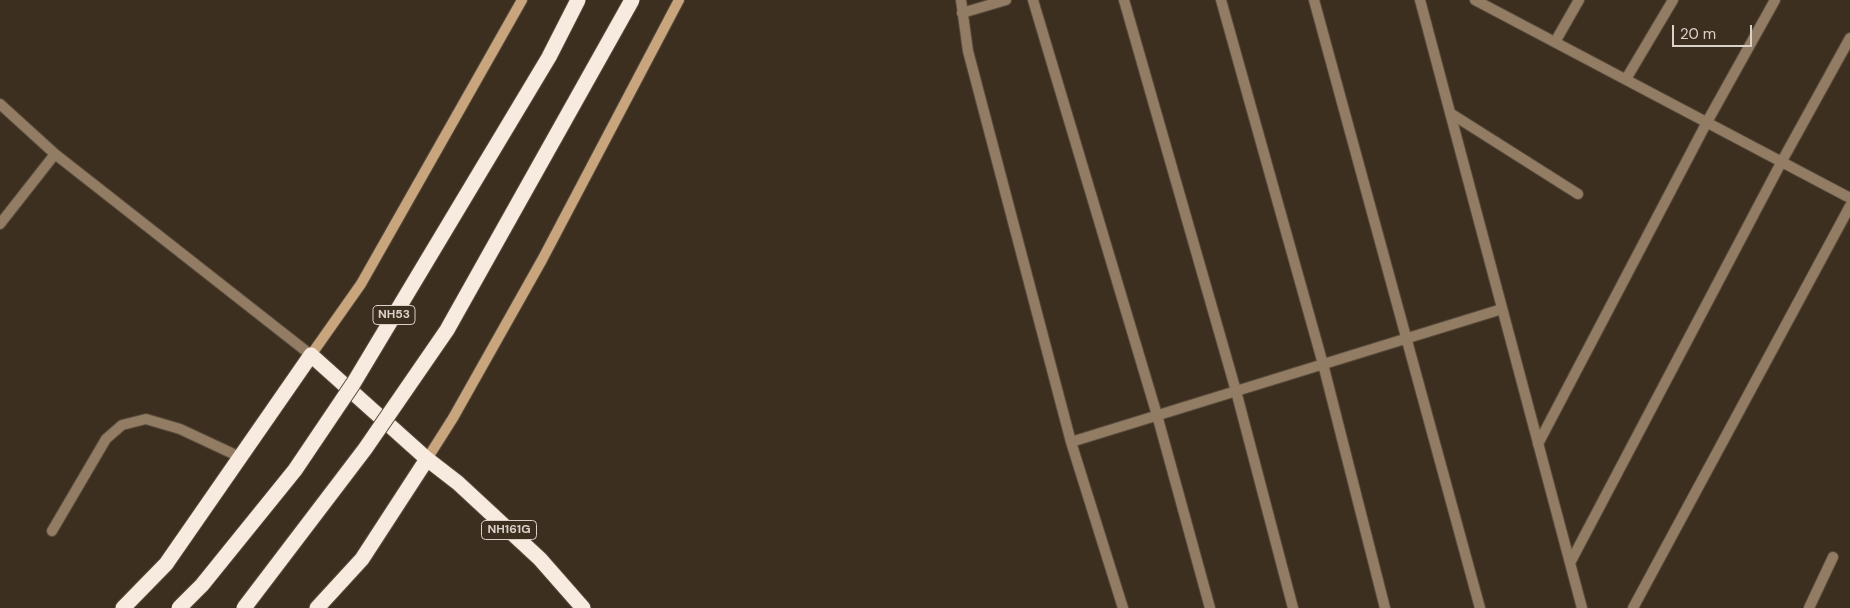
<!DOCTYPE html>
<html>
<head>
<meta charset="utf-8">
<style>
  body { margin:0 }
  #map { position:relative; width:1850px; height:608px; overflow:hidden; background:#3d2f1f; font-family:"DM Sans",sans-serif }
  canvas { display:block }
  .scale { position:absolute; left:1672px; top:25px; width:80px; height:22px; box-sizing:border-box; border:2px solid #dad1c8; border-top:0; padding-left:6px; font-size:15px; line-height:18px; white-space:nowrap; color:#dad1c8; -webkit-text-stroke:4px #3d2f1f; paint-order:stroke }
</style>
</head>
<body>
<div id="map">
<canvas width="1850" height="608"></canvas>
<div class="scale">20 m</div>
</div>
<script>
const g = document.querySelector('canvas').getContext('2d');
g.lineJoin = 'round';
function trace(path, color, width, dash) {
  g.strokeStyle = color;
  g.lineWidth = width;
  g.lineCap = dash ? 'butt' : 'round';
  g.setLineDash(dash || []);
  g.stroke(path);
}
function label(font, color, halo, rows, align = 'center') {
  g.font = font + ' "DM Sans",sans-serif';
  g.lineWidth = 4;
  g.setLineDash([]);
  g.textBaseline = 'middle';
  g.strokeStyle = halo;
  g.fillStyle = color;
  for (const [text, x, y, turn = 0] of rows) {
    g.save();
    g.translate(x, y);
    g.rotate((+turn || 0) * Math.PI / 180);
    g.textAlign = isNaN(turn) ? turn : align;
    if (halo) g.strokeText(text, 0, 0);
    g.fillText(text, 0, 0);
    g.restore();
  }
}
const lane = new Path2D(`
  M52,531L106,439L122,425L146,419L180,429L240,457`);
const street = new Path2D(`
  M961,0L968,51L1071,442L1123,608
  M1033,0L1157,415L1210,608
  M1124,0L1236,391L1293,608
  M1221,0L1323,364L1385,608
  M1314,0L1480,608
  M1420,0L1582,608
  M1475,0L1850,198
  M962,13L1006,0
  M1555,42L1579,0
  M1626,79L1673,0
  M0,104L55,154L311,355
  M1450,113L1578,194
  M0,224L55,154
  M1071,442L1502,309
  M1538,444L1707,122L1775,0
  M1570,563L1782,161L1850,38
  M1633,608L1850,206
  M1809,608L1833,557`);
const secondary = new Path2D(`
  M311,355L361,284L522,0
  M427,459L453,418L542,260L679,0`);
const highway = new Path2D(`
  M123,608L166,564L311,355L427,459L458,483L540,559L583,608
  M317,608L362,559L427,459`);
trace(lane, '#594c3d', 12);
trace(street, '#594c3d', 12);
trace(secondary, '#594c3d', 12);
trace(highway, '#594c3d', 17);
trace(lane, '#927c63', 10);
trace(street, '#927c63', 10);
trace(secondary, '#c9a57d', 10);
trace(highway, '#f7ebdf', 15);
const highwayBridge = new Path2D(`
  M179,608L202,585L295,470L353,384L549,57L578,0
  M244,608L365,449L447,330L632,0`);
trace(highwayBridge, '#594c3d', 17, []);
trace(highwayBridge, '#f7ebdf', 15);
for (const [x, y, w] of [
  [394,315,42],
  [509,530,55]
]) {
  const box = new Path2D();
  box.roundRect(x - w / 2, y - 9.5, w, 19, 4);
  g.fillStyle = '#3d2f1f';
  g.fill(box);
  trace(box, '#dad1c8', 1);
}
label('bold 12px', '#dad1c8', null, [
  ["NH53",394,315],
  ["NH161G",509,530]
]);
</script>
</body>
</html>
